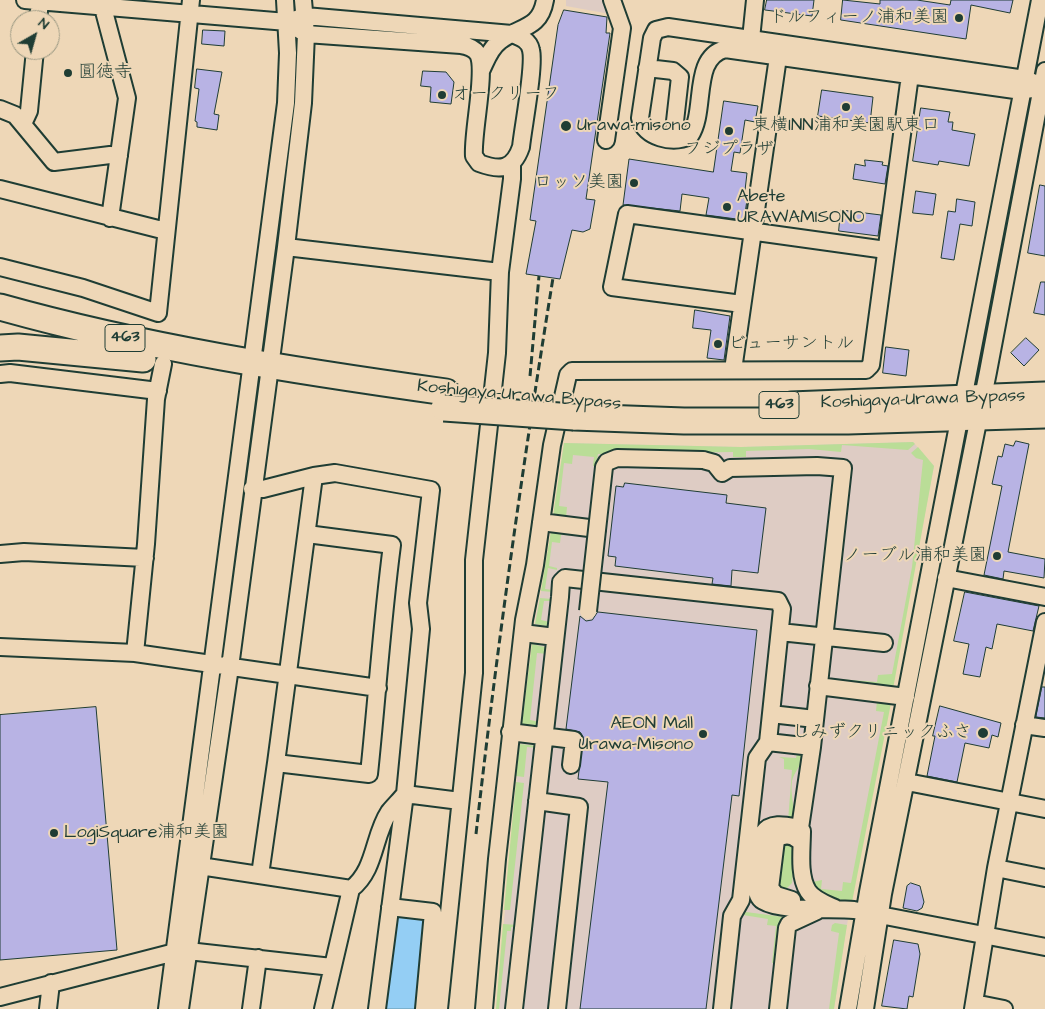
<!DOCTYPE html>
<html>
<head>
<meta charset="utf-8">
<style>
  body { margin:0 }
  #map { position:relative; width:1045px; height:1009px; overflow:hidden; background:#eed7b7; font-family:"Architects Daughter",sans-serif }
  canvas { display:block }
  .north { position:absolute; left:10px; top:10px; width:50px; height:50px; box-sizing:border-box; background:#eed7b7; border:1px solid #9b9983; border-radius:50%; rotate:38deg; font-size:14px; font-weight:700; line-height:20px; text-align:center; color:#1f3d34 }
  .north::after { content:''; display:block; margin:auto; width:18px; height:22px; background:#1f3d34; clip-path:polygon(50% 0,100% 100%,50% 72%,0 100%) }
</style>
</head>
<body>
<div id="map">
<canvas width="1045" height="1009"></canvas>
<div class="north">N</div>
</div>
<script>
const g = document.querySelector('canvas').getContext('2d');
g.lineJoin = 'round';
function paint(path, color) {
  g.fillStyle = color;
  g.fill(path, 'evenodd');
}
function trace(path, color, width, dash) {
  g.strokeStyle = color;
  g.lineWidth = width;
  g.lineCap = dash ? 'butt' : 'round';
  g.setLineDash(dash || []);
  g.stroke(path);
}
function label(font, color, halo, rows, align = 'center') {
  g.font = font + ' "Architects Daughter","Klee One",sans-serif';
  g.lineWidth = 4;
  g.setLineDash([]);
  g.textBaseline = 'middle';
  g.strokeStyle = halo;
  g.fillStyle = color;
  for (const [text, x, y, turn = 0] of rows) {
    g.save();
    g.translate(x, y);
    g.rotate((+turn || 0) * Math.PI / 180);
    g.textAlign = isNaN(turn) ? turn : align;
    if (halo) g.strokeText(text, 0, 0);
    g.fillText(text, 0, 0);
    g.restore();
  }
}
paint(new Path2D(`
  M566,0H604L610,14L566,6Z
  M913,442L934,466L846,930L834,1009H496L520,744L536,615L546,568L564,443L741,447Z`), '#deccc4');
paint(new Path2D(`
  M913,442L915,444L908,450L842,445L841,452L809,449L746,451V457H733V452L598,454L596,466H593L594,457L573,455L572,464L564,463L559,506L567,507L566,518L553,516L564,443L741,447Z
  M918,447L934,466L893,689L866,683L862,685L826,681V678L877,682L878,675L892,674L912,567L923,460L916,458L911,453Z
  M551,531L588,534V536L561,535L560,543L552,542L549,566L557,568V570L548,568L545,589L553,590V592L541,591Z
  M540,598L552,599V601H544L541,620L550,622L547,626L535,624Z
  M532,644L545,647L548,654L537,653L530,720L540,722L536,725L522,724Z
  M877,701L891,703L852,902C837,899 820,898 813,882L822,880L821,889L842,891L843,882L851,883L884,712L876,711Z
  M520,744L537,746L538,748L527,747L524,777L516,776Z
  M798,750L803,755C802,765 794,772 792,781C790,794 795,806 793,818L787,822L761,820L788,821L792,770L784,769V759L779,757L796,758Z
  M516,782L524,783L510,910H504Z
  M790,843L795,851L792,883L785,890L776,888L781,844Z
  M746,912L791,918L777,937L776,963H772L776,926L767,925L768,919L743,915Z
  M835,923L847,925L834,1009H829L839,933L831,931L832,925Z
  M503,924L518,925V928L511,927V931H507L499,1009H496Z`), '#badd97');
const water = new Path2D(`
  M396,915L428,917L420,1009H383Z`);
paint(water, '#94cef4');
trace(water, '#6594a7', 1);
const building = new Path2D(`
  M767,0H814L812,16L765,10Z
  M843,0L880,4V0H917L950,5L951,0H1013L1010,13L971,5L966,39L841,20Z
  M564,10L607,17L606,33H610L586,199L595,200L590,229L583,232L572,230L560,279L526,274L536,221L530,220L558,25Z
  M203,30L225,31L224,46L202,44Z
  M197,69L222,72L214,114L219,115L217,130L197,127V122L195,121L199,89L195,88Z
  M423,71L446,72L454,82L451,104L430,102L431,87L421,86Z
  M822,90L873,97L870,123L818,116Z
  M724,101L758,106L755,122L745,120L740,153L734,152L731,171L747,173L744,199L747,200L744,220L706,215L709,198L682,194L680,211L623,205L629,159L713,172Z
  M921,108L950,112L948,122H953L952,130L975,134L969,166L939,161L938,165L913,161Z
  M865,160L883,162L882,165L888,166L885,184L853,179L855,164L865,166Z
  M1040,185L1045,186V256L1028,253Z
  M916,191L936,194L933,215L913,213Z
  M957,199L975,202L972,226L960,224L954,260L941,258L948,211L955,212Z
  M841,210L881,215L878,236L839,231Z
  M1041,282H1045V315L1034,313Z
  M695,310L730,316L724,360L707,358L711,330L693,328Z
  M1026,338L1039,350L1024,366L1011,353Z
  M886,347L909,350L906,376L883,373Z
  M1016,441L1029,444L1008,552L1045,559L1044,578L1004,571L1003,579L984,575L1002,486L992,484L998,456L1002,457L1005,444L1013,446Z
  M625,483L727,495L726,503L766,508L758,573L732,570L731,586L712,584L713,578L615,566L616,557L608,556L616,486L623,487Z
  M965,592L1039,606L1033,631L997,624L992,649L986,647L980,677L963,674L969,644L954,641Z
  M598,612L757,630L739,796L732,795L706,1009H580L608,782L578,779L583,737L580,732L566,729L580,616L586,621L592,620Z
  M1042,687H1045V718L1036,717Z
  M940,706L1001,723L998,737L992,735L989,748L965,743L957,782L927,776L935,736H933Z
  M96,707L117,950L0,960V715Z
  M911,883L920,886L924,902L922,908L917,911L903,908L907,886Z
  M894,940L918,944L920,954L913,997L909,996L907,1009L882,1006Z`);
paint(building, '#b8b3e4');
trace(building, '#1f3d34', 1);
const minor = new Path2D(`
  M25,0L287,22L305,16L512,34C520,37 529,40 531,50C535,66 523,127 521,147C513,170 500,171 479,163L474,156C472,133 487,70 478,54C474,48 468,46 461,45L306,34L298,29
  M101,0L127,98L110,218
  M38,20L40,2
  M751,39L755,0
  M647,68L673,71L680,77L673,139
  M481,71C486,61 490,48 500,41C519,26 540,30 545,0
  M1042,87L1022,91L725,49C691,58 707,111 690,136C673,144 644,138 640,118L652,38L656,30L668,27L1025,79L1045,87
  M0,109L15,115L54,162L110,155L119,156
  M23,124L29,111L35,50
  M606,140L622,28L612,0
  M0,189L166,231
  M286,247L500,272L512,179V164
  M0,267L83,288L158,313L191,0
  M742,304L612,287L627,214L886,250
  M733,370L778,57
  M0,374L10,373L158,391
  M703,460L714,463L722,473L730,468L817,466L843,468L812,747L800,828
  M252,489H263L314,476
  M541,522L597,529
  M0,554L24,552L145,558
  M946,578L1045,597
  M780,632L884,643
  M523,633L555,637
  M0,647L135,653L378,688
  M135,653L146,544L156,399L163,364
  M818,686L906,697
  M771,714L815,719
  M1024,725L1045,728
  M510,732L574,740L571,765
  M276,763L314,476L335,473L431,490L418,603L421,629L405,794L377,1009
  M907,782L1045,809
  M537,801L579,807L557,1009
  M200,866L351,889
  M996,868L1045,878
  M260,875L276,763L369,774C377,698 382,621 392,545L307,534
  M792,900L776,895L770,888L776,840C783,834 791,834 798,840
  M390,907L433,912L424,1009
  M835,908C826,904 814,900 808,891C798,875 802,849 802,831L800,828C788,826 771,821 763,833L756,887C757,893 758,898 763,901C781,912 832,908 854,910L1045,947
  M0,997L175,952L188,951L332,967
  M974,1003L1004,1009
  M48,1009L51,983
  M167,1009L286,103L288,53L285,0
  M180,1009L230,667L286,247L303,103L306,34L303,0
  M251,1009L258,958
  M323,1009L351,889C376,870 373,836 389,812C394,806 400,800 405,794L460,801
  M439,1009L474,673V560L497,353L500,272
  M484,1009L497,859L524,620L535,565L552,445L568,375L572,371L866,370L871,365L910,75
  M514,1009L560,597L561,582L565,578L778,601L782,609L768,742L812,747
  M722,1009L732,916L741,900L757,758L768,742
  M778,1009L787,928L789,924L817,911
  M848,1009L868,892L1040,0
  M865,1009L883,894L988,372L1045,71
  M973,1009L996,868L1045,622`);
const highway = new Path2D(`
  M0,307C146,348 296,371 446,392
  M0,348L18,347L143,359
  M791,405L1045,395
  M574,417L684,421H848L1045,415`);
trace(minor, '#1f3d34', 20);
trace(highway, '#1f3d34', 29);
trace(minor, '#eed7b7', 16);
trace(highway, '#eed7b7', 25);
trace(new Path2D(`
  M530,376L539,276
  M476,834C497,647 523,463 553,278`), '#1f3d34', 3, [8, 4]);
const minorBridge = new Path2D(`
  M588,611L604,467L607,462L617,458L703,460`);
const highwayBridge = new Path2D(`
  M444,408L574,417`);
trace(minorBridge, '#1f3d34', 20, []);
trace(highwayBridge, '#1f3d34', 29, []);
trace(minorBridge, '#eed7b7', 16);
trace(highwayBridge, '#eed7b7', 25);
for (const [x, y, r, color] of [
  [959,18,5,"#1f3d34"],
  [68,73,5,"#1f3d34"],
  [442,95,5,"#1f3d34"],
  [846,107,5,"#1f3d34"],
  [566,126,6,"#1f3d34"],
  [729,131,5,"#1f3d34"],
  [634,183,5,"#1f3d34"],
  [727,207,5,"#1f3d34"],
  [718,344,5,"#1f3d34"],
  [997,556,5,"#1f3d34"],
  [983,733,6,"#1f3d34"],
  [703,734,5,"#1f3d34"],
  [54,833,5,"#1f3d34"]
]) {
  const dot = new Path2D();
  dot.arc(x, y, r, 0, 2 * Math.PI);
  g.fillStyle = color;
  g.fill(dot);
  trace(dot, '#eed7b7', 2);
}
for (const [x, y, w] of [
  [125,338,40],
  [779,405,40]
]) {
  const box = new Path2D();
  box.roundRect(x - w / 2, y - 13.5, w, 27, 4);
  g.fillStyle = '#eed7b7';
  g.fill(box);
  trace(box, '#1f3d34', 1);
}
label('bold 16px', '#1f3d34', null, [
  ["463",125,338],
  ["463",779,405]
]);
label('18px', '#1f3d34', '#eed7b7', [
  ["ドルフィーノ浦和美園",949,18,"right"],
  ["圓徳寺",78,73],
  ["オークリーフ",452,95],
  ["Urawa-misono",577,126],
  ["東横INN浦和美園駅東口",846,126,"center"],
  ["フジプラザ",729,150,"center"],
  ["ロッソ美園",624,183,"right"],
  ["Abete",737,197],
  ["URAWAMISONO",737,218],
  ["ビューサントル",728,344],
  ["ノーブル浦和美園",987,556,"right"],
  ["AEON Mall",693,724,"right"],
  ["Urawa-Misono",693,745,"right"],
  ["しみずクリニックふさ",972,733,"right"],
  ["LogiSquare浦和美園",64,833]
], 'left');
label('18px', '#1f3d34', '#eed7b7', [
  ["Koshigaya-Urawa Bypass",519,396,5],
  ["Koshigaya-Urawa Bypass",923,400,-2]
]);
</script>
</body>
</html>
